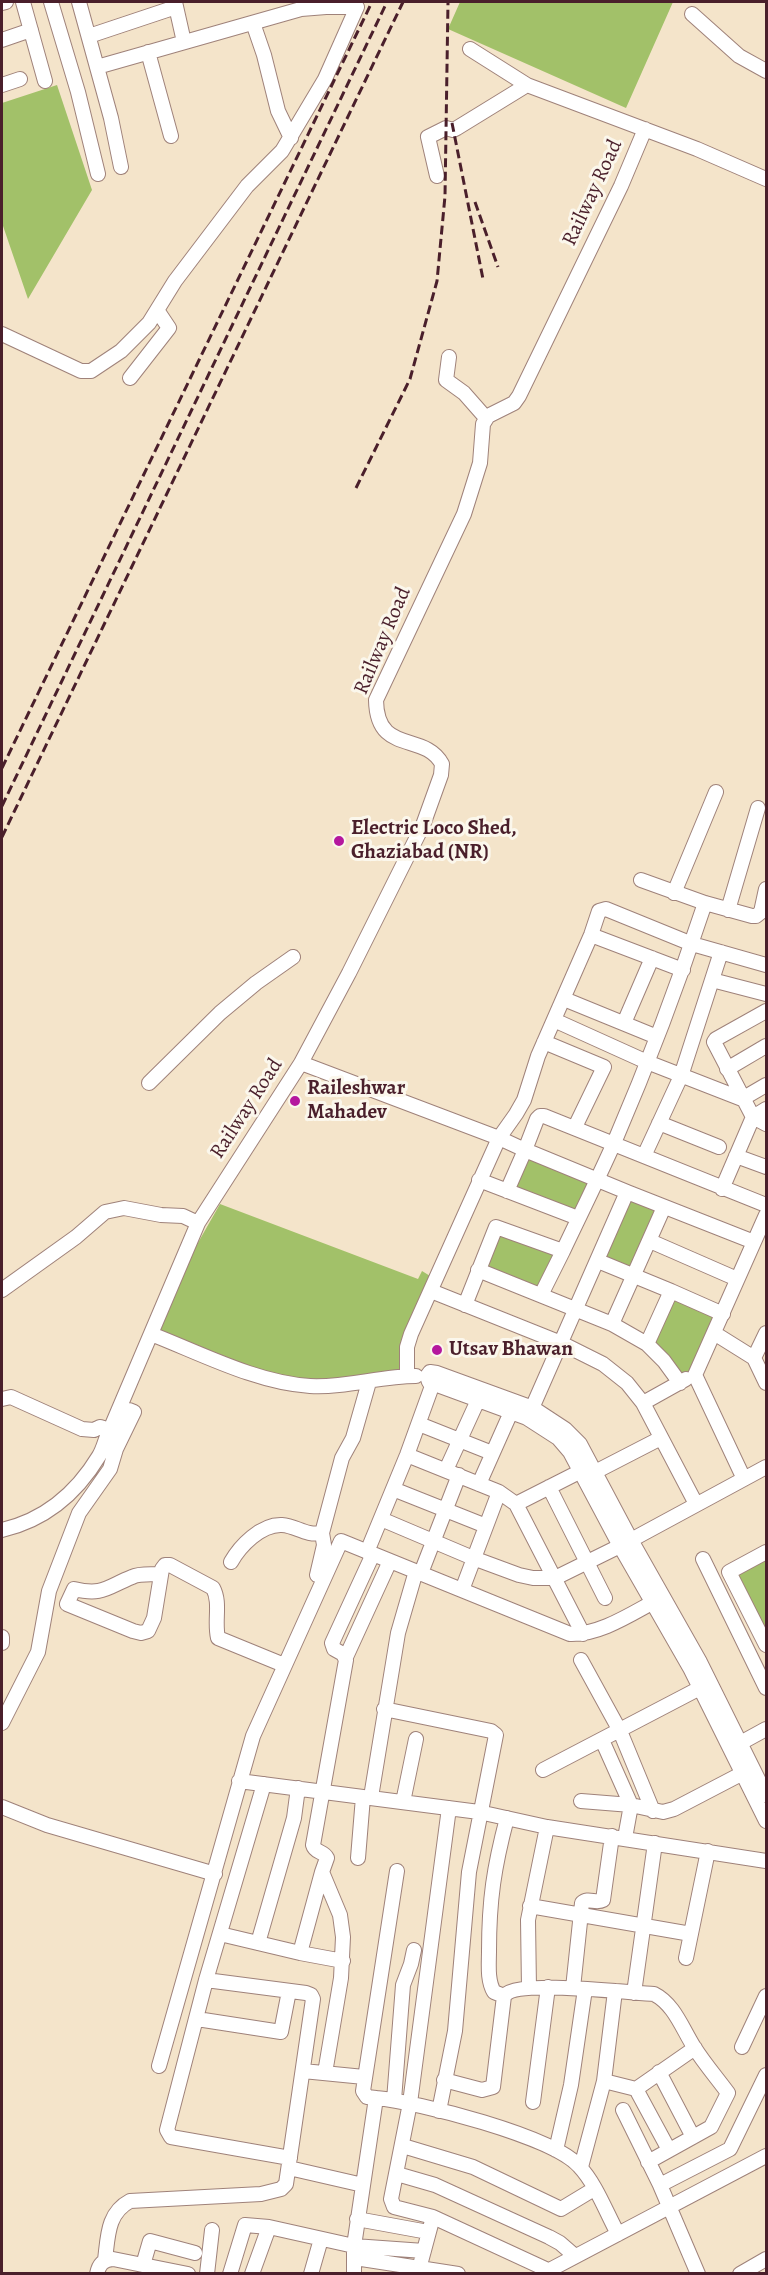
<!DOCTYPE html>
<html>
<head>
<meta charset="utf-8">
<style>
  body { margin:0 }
  #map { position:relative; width:768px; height:2275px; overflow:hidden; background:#f4e4ca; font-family:Alegreya,serif }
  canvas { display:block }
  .frame { position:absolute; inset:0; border:3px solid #4a1f2b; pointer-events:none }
</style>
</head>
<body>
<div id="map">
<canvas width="768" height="2275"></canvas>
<div class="frame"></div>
</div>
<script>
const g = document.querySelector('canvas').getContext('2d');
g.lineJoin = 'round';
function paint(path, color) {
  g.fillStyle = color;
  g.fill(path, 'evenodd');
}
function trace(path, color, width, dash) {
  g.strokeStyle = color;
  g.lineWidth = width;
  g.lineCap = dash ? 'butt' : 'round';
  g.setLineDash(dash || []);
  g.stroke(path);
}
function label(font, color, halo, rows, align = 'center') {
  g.font = font + ' Alegreya,serif';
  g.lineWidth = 6;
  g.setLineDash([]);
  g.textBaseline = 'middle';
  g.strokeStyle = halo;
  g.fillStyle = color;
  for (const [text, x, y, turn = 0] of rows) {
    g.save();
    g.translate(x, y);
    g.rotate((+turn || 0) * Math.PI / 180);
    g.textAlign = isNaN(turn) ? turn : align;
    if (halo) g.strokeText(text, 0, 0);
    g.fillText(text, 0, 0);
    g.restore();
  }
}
paint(new Path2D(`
  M460,2H673L626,108L448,29Z
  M57,85L92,190L28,299L2,223V103Z
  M527,1154L591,1181L577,1214L510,1190Z
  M630,1197L660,1209L634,1272L604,1260Z
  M220,1204L418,1279L422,1271L435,1279L405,1375L306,1382L257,1369L160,1333L158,1330L191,1255Z
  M499,1229L559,1252L539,1290L483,1268Z
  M672,1294L720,1314L693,1374L683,1379L649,1344Z
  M766,1559V1636L734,1575Z`), '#a2c169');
const minor = new Path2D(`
  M23,2L45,81
  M51,2L78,92L98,174
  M79,2L111,118L121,167
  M175,2L184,42
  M2,3L6,2
  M692,14L739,56L766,71
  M253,23L264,55L278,111L291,138
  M89,36L176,7
  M2,40L31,30
  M470,49L527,85L697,149L766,179
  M148,52L171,136
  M2,85L20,79
  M437,176L428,137L446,128L453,130L457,128L527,85
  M2,334L81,371H91L121,351L149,323L175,281L247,186L282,151L325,79L357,7H326L301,9L97,67
  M449,357L446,380L464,393L486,418
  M130,378L169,328L157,310
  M641,880L705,903L752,916H756L761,912L766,889
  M674,893L716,792
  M728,910L758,808
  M591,935L683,970
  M712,980L766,994
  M564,999L657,1037
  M766,1011L716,1039L714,1042L753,1117L766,1109
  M554,1020L647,1062L742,1099L766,1085
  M624,1023L652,958
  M544,1042L604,1067L575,1127
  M301,1063L499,1138L525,1150L537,1119L540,1116H544L766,1205
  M727,1069L766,1046
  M149,1083L220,1013L256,983L293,957
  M659,1123L719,1147
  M644,1156L681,1076L721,952
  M736,1156L766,1167
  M479,1180L578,1218
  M722,1189L753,1117L766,1124
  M507,1191L525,1150L627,1192
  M650,1241L737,1279
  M563,1251C580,1215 598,1179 614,1143C648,1064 678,985 705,903
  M598,1261L671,1291
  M478,1270L612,1324L647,1344L664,1361L680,1383
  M2,1290L76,1237L105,1212L124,1208L161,1215L183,1216L198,1223
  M431,1291L561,1343L603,1364L627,1383L643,1403L696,1504
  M465,1305L496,1227L563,1251L541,1295
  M612,1324L664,1207
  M714,1333L754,1358L766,1383
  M151,1334C200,1353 257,1383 310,1386C346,1388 380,1376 416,1376
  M647,1344L671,1291L723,1314
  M754,1358L766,1333
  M407,1376V1347L411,1334L499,1138L516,1114L524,1100L538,1056L591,935L599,911L606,909L692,944L766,965
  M427,1376L429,1382L527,1418L558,1438L570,1452L620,1546L690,1668L766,1821
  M427,1376L430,1372L437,1373L533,1408L565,1429L580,1444L631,1540L700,1662L766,1795
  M2,1399L11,1397L82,1429L94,1430L100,1427L110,1430
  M643,1403L686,1379
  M529,1415L627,1192L754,1242
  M419,1424L492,1453
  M110,1430L198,1223L301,1063L349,973L423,825L441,775L442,764C424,731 377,756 376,700L464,514L480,463L483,424L488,416L514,403L519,396L621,186L645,129
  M407,1455L499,1492L516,1504L587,1468
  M446,1470L478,1400
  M595,1472L661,1438
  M744,1479L695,1375L766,1215
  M479,1484L511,1412
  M549,1487L605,1598
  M393,1489L486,1526
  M516,1504L583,1634
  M381,1519L473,1558L519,1575L533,1578H555L620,1546L766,1467
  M2,1530C45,1520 76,1494 99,1456C104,1448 105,1439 110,1430C114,1423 123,1416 129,1410L134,1412L116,1449L110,1469L79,1513L49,1591L38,1652L2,1723
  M367,1552L407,1455L436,1375
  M766,1552L729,1572L766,1645
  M703,1559L766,1688
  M231,1562C240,1546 261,1524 282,1525C297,1526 305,1536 322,1533L342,1458L353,1438L369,1382
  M421,1573L459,1475
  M160,1574C152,1575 140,1573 132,1577C107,1587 103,1596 74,1589L67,1604L133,1631L141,1633L148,1631L154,1618L162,1569L165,1565H170L213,1588C221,1603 214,1621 218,1638L284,1665
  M317,1575L324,1545L322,1533
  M462,1590L499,1492
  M2,1637V1643
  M346,1657L390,1561
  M581,1660L620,1731L653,1811
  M384,1709L491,1731L496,1735L469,1872L455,2031L439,2111
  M602,1740L631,1805L625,1838
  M735,1746L766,1729
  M543,1770L700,1688
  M239,1781L479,1812L547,1827L766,1861
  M264,1784L206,1980L167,2130L171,2137L290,2158
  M371,1797L398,1633L416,1571
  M581,1801L631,1805L663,1812L674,1809L743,1773
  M403,1802L416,1739
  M2,1807L47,1825L215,1874
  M358,1858L363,1797
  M530,1906L691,1934
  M220,1934L300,1953L343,1961
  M258,1943L294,1818L298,1788
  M300,1953L322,1872
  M686,1958L708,1851
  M529,1988L528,1920L547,1827
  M573,1988L582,1903C588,1897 596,1904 603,1900L612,1836
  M615,1991L604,2081L636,2089L695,2048
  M634,1993L655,1843
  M504,1996L494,1992C487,1980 489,1964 489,1951C489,1900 494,1867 507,1818
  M197,2019L281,2032L289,1991
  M742,2047L766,1996
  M159,2066L253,1736L341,1541L570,1634C602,1635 635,1611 663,1597
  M303,2071L364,2077
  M659,2072L693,2137
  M325,2073L341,1978L343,1937L340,1915L322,1872L327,1858C324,1851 315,1853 313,1845L346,1660L343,1654L334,1649L332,1643L373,1554
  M444,2080L482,2090L493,2087L504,1996C516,1979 630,1993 654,1994C674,2004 682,2028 694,2047C704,2063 717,2078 728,2093L711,2127L648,2162
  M636,2089L669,2150
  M376,2098C418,2102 552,2136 579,2166C596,2184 606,2212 618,2234
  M394,2100L403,1985L411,1964L414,1950
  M533,2102L548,1987
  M623,2110L660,2185L698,2274
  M403,2146L473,2167L561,2209L594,2189
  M556,2150L571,2085L585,1989
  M581,2167L604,2081
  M289,2168L363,2185
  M397,2174L435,2185L549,2237L560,2243L575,2256
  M660,2185L730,2149L766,2075
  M433,2217L550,2271
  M357,2219L428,2232
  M355,2258L458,2274
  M105,2260C108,2237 107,2213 130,2201L261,2194L281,2189L286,2184L313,1999L311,1995L306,1993L206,1980
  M143,2265L150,2241L195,2253
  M419,2269L433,2217L394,2207L391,2199L410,2103L449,1808
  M97,2274C99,2264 103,2260 113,2259L188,2274
  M207,2274L212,2230
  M230,2274L245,2225L269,2227L354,2246L376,2098L367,2097L363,2091L397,1871
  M252,2274L269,2227
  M311,2274L321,2239
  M354,2274V2246L424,2251
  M542,2274L766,2156
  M740,2274L766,2259`);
trace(minor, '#9f827a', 16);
trace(minor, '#fff', 14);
trace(new Path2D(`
  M452,123L483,279
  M475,202L498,267
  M356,488L410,379L437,281L445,196L448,2
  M2,768L372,2
  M2,806L387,2
  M2,837L403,2`), '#4a1f2b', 3, [9, 4.5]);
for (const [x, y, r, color] of [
  [339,841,6,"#b5179e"],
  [295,1101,6,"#b5179e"],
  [437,1350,6,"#b5179e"]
]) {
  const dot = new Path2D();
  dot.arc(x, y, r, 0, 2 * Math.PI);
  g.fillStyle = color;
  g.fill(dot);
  trace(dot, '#fbf7ec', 2);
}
label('21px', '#4a1f2b', '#fbf7ec', [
  ["Railway Road",593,193,-65],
  ["Railway Road",383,641,-67],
  ["Railway Road",247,1109,-57]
]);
label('bold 21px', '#4a1f2b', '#fbf7ec', [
  ["Electric Loco Shed,",351,829],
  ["Ghaziabad (NR)",351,853],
  ["Raileshwar",307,1089],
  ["Mahadev",307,1113],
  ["Utsav Bhawan",449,1350]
], 'left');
</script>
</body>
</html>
